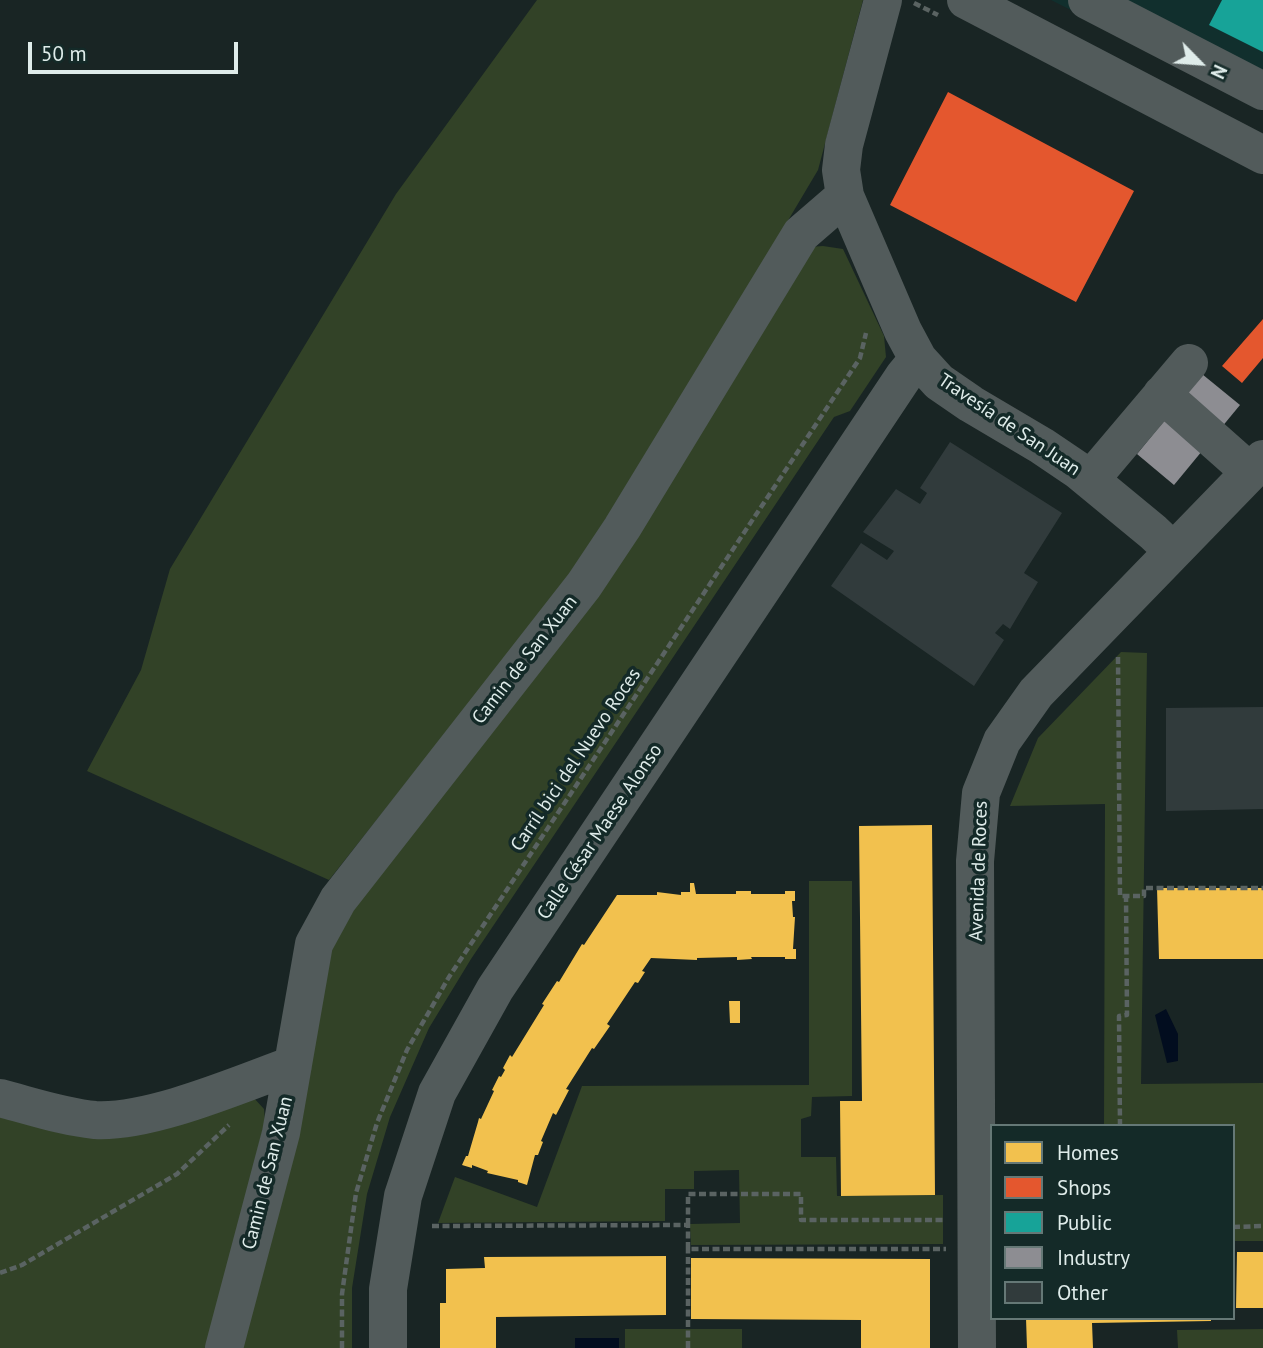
<!DOCTYPE html>
<html>
<head>
<meta charset="utf-8">
<style>
  body { margin:0 }
  #map { position:relative; width:1263px; height:1348px; overflow:hidden; background:#192524; font-family:"PT Sans",sans-serif }
  canvas { display:block }
  .legend { position:absolute; left:990px; top:1124px; width:245px; height:196px; box-sizing:border-box; background:#142a28; border:2px solid #657876; margin:0; padding:9px 12px; list-style:none; font-size:21px; color:#dfecea }
  .legend li { display:flex; align-items:center; gap:14px; height:35px }
  .legend b { width:35px; border:2px solid #657876 }
  .north { position:absolute; left:1165px; top:28px; width:70px; height:70px; -webkit-text-stroke:5px #142a28; paint-order:stroke; rotate:115deg; font-size:19px; font-weight:700; line-height:28px; text-align:center; color:#dfecea }
  .north::after { content:''; display:block; margin:auto; width:24px; height:32px; background:#dfecea; clip-path:polygon(50% 0,100% 100%,50% 72%,0 100%) }
  .scale { position:absolute; left:28px; top:42px; width:210px; height:32px; box-sizing:border-box; border:4px solid #dfecea; border-top:0; padding-left:9px; font-size:21px; line-height:24px; white-space:nowrap; color:#dfecea; -webkit-text-stroke:5px #142a28; paint-order:stroke }
</style>
</head>
<body>
<div id="map">
<canvas width="1263" height="1348"></canvas>
<ul class="legend">
<li><b style="height:19px;background:#f2c14e"></b>Homes</li>
<li><b style="height:19px;background:#e4572e"></b>Shops</li>
<li><b style="height:19px;background:#17a398"></b>Public</li>
<li><b style="height:19px;background:#8d8d92"></b>Industry</li>
<li><b style="height:19px;background:#313b3c"></b>Other</li>
</ul>
<div class="north">N</div>
<div class="scale">50 m</div>
</div>
<script>
const g = document.querySelector('canvas').getContext('2d');
g.lineJoin = 'round';
function paint(path, color) {
  g.fillStyle = color;
  g.fill(path, 'evenodd');
}
function trace(path, color, width, dash) {
  g.strokeStyle = color;
  g.lineWidth = width;
  g.lineCap = dash ? 'butt' : 'round';
  g.setLineDash(dash || []);
  g.stroke(path);
}
function label(font, color, halo, rows, align = 'center') {
  g.font = font + ' "PT Sans",sans-serif';
  g.lineWidth = 7;
  g.setLineDash([]);
  g.textBaseline = 'middle';
  g.strokeStyle = halo;
  g.fillStyle = color;
  for (const [text, x, y, turn = 0] of rows) {
    g.save();
    g.translate(x, y);
    g.rotate((+turn || 0) * Math.PI / 180);
    g.textAlign = isNaN(turn) ? turn : align;
    if (halo) g.strokeText(text, 0, 0);
    g.fillText(text, 0, 0);
    g.restore();
  }
}
paint(new Path2D(`
  M1051,0H1263V107Z`), '#112f2d');
paint(new Path2D(`
  M537,0H863L818,170L597,542L329,880L87,771L141,670L170,569L396,194Z
  M823,246L843,249L884,336L886,357L850,411L834,417L471,959L429,1028L390,1117L367,1194L352,1288V1348H236L329,946L809,247Z
  M1121,652L1147,653L1141,1084L1263,1083V1241H1233V1126H1104L1105,804L1010,806L1038,738Z
  M809,881H852V1096L812,1097L811,1116L801,1119V1157H836L837,1196L943,1195V1244L691,1245L690,1224L740,1223L739,1170L694,1171V1189H665V1221L438,1223L455,1177L537,1207L582,1086L809,1085Z
  M253,1097L264,1109L265,1121L207,1348H0V1114Z
  M625,1329H742V1348H625Z
  M1263,1329V1348H1178L1177,1330Z`), '#324227');
paint(new Path2D(`
  M1166,1009L1178,1034V1061L1167,1063L1155,1015Z
  M575,1338H619V1348H575Z`), '#020d1f');
paint(new Path2D(`
  M932,825L935,1195L841,1196L840,1101H862L859,826Z
  M690,883H694L696,894H736V891H751V894H785V891H795V901H792L793,917H795L793,949H796V959H785V957H751L752,959L737,960V957L697,958V960L651,958L642,971L645,972L638,983L635,982L607,1024L610,1026L594,1049L592,1048L566,1089L569,1090L556,1115L553,1113L541,1141L543,1142L538,1155H535L527,1185L518,1182V1180L487,1173L488,1171L472,1165V1168L462,1165L466,1156H468L478,1122L479,1118L481,1119L494,1091L492,1090L499,1076L501,1077L505,1070L503,1068L510,1055L512,1057L544,1005L542,1004L557,981L559,982L582,944L584,945L617,895H657V892L681,895V892H690Z
  M1157,888H1263V959H1159Z
  M729,1001H740V1023H730Z
  M1237,1252H1263V1308H1236Z
  M666,1256V1315L496,1317V1348H440V1303H446V1269L485,1268L484,1257Z
  M691,1258L930,1259V1348H861V1320L691,1319Z
  M1026,1318H1211V1321L1092,1323L1093,1348H1027Z`), '#f2c14e');
paint(new Path2D(`
  M948,92L1134,191L1076,302L890,205Z
  M1263,319V358L1242,383L1222,366Z`), '#e4572e');
paint(new Path2D(`
  M1222,0H1263V52L1209,25Z`), '#17a398');
paint(new Path2D(`
  M1202,374L1240,405L1174,485L1137,454Z`), '#8d8d92');
paint(new Path2D(`
  M950,442L1062,513L1024,573L1038,582L1010,629L1003,624L995,633L1004,640L974,686L831,586L861,543L887,560L894,551L863,532L896,489L920,504L927,493L920,488Z
  M1263,707V809L1166,811V708Z`), '#313b3c');
trace(new Path2D(`
  M914,3L938,15
  M1118,657L1120,896H1144V888H1263
  M1120,1126L1119,1016L1127,1015L1126,896
  M688,1225V1194H801V1220H945
  M432,1226L688,1225V1249H946
  M1233,1227L1263,1226
  M0,1273L22,1265L177,1174L229,1125
  M342,1348V1294L356,1193L377,1123L407,1050L449,977L860,358L866,333
  M688,1348V1249`), '#5a6362', 4.5, [7, 3.5]);
trace(new Path2D(`
  M883,0L844,145L841,170L845,196L903,331L918,359L939,382L971,404L1042,446L1079,471L1153,532L1173,551
  M966,0L1263,155
  M1087,0L1263,91
  M1162,394L1250,472
  M1090,480L1189,363
  M0,1098C31,1106 63,1117 95,1120C151,1123 240,1084 293,1065
  M224,1348L281,1133L314,944L338,900L584,585L622,528L801,234L845,196
  M388,1348V1289L403,1196L437,1093L495,989L904,376L918,359
  M977,1348L975,861L981,793L1002,741L1036,693L1263,459`), '#525b5b', 38);
label('19px', '#dfecea', '#142a28', [
  ["Travesía de San Juan",1009,425,34],
  ["Camin de San Xuan",525,660,-52],
  ["Carríl bici del Nuevo Roces",576,760,-56],
  ["Calle César Maese Alonso",600,832,-56],
  ["Avenida de Roces",979,871,-88],
  ["Camin de San Xuan",268,1173,-76]
]);
</script>
</body>
</html>
